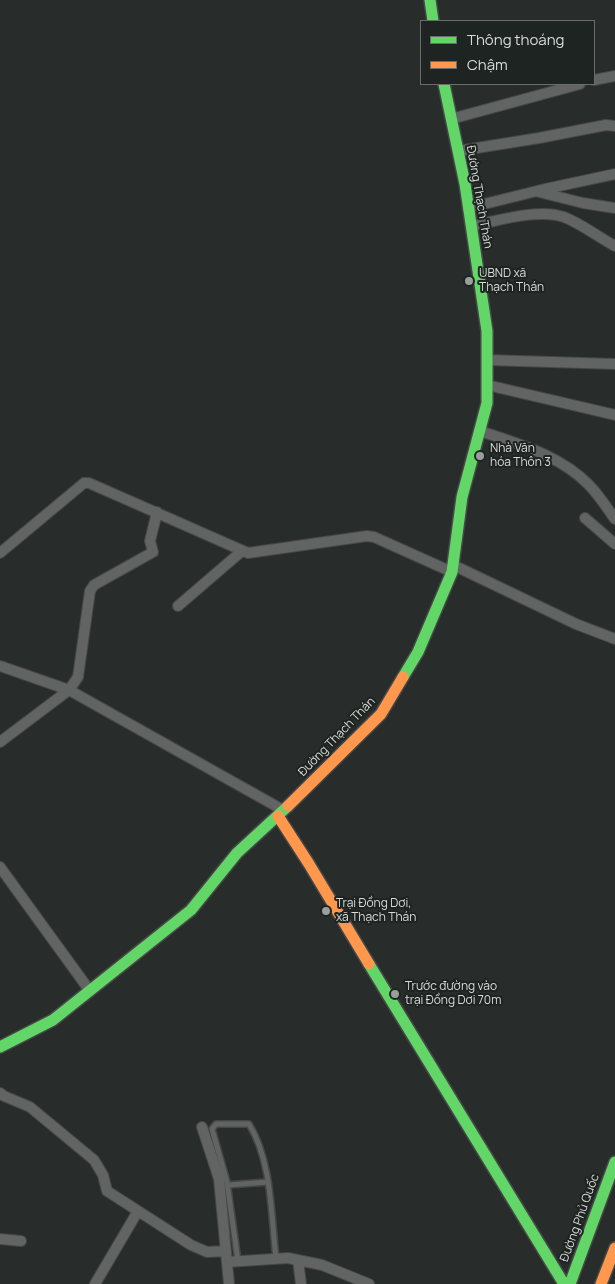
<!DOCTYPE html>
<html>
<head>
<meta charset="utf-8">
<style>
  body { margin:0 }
  #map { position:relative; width:615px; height:1284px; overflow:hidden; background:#282d2b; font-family:Manrope,sans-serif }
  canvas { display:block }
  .legend { position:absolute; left:420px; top:20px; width:175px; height:65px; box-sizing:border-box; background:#1e2421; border:1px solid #686e6b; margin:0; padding:6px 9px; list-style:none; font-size:15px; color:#d8dcda }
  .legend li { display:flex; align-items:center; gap:10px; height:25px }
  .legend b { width:25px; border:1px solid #686e6b }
</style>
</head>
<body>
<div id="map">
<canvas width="615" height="1284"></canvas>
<ul class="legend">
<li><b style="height:6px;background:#63d668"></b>Thông thoáng</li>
<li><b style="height:6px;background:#ff974d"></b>Chậm</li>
</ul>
</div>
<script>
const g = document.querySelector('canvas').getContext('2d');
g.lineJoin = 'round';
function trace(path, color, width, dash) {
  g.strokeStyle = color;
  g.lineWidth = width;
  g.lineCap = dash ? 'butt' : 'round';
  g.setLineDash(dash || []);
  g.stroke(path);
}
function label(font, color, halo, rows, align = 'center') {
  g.font = font + ' Manrope,sans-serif';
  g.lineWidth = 4;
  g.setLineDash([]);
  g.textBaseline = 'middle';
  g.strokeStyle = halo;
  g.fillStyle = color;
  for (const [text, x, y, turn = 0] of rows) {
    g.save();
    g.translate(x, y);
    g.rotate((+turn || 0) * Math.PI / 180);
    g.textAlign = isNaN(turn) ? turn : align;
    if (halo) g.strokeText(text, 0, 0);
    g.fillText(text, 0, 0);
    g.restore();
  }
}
const lane = new Path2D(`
  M228,1185L268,1182
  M238,1261L227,1182L212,1129L216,1124H249C272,1161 271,1216 276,1258`);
const street = new Path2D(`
  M594,80L615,76
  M451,119L580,84
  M458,151L539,138L606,125L615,126
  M539,192L583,203L615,208
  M468,208L545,189L615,174
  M471,226C497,221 538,208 564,217C582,224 598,237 615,246
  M487,360L615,364
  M487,385L615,415
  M480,431C518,444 560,455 589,485C599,495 607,508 615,519
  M585,518L615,544
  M0,553L84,483H89L248,553L367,536L374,537L452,572
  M453,565L576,624L615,639
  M178,606L242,551
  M0,666L69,690L283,810
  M0,742L69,690L78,677L90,591L94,585L153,552L150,541L157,512
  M0,867L90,991
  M0,1093L4,1096L30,1107L94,1160L103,1175L107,1191L191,1245L207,1252L226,1251
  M202,1127L219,1179L229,1284
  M0,1239L21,1241
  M298,1260L301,1284
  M227,1262L288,1258L322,1265L369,1284
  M95,1284L138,1211`);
const fast = new Path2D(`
  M430,0L433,21
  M403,677L418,652L452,572L462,497L487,403V331L465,184L444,84
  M369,964L564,1284
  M0,1047L53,1020L191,910L237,853L288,806
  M570,1284L615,1162`);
const slow = new Path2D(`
  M288,806L381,714L403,677
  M278,816L309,864L369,964
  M601,1284L615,1248`);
trace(lane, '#454847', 8);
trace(street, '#454847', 12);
trace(fast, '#454847', 14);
trace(slow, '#454847', 14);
trace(lane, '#626463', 5);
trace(street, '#626463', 10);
trace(fast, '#63d668', 11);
trace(slow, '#ff974d', 11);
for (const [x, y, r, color] of [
  [469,281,5,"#9a9f9d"],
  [480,456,5,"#9a9f9d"],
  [326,911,5,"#9a9f9d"],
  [395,994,5,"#9a9f9d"]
]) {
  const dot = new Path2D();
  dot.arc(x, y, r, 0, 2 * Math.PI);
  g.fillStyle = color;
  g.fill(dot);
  trace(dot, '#1e2421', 2);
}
label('12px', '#d8dcda', '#1e2421', [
  ["Đường Thạch Thán",479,197,80],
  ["Đường Thạch Thán",337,737,-46],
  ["Đường Phủ Quốc",580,1218,-70]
]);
label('12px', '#d8dcda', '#1e2421', [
  ["UBND xã",479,274],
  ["Thạch Thán",479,288],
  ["Nhà Văn",490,449],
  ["hóa Thôn 3",490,463],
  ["Trại Đồng Dơi,",336,904],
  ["xã Thạch Thán",336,918],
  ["Trước đường vào",405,987],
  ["trại Đồng Dơi 70m",405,1001]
], 'left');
</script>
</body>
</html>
